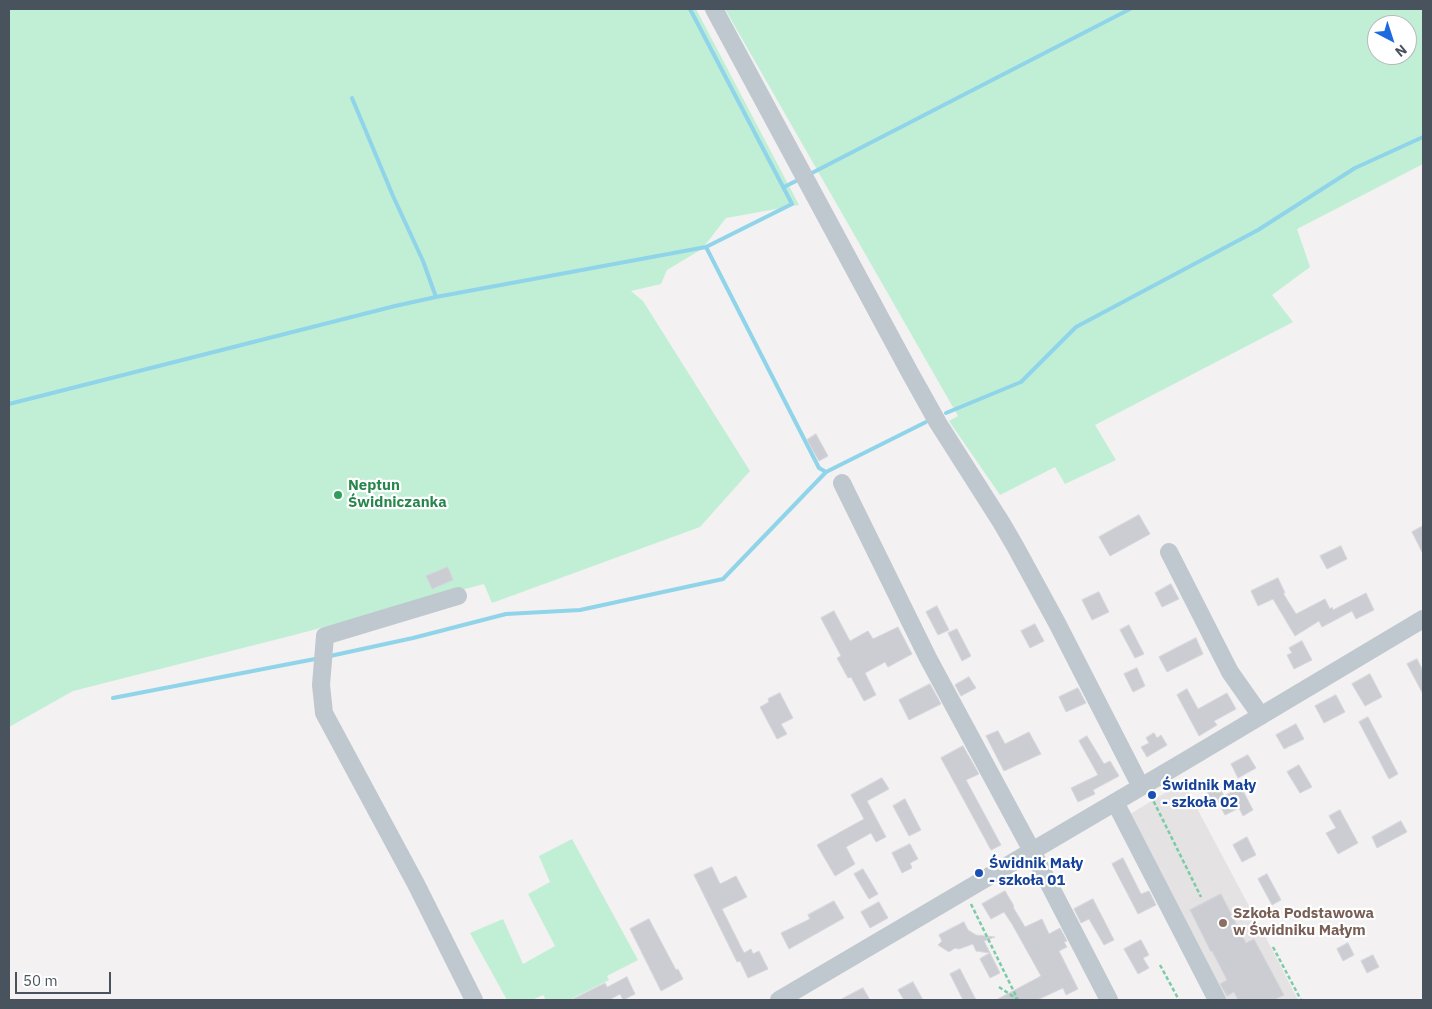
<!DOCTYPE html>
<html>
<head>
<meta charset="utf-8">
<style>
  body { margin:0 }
  #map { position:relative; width:1432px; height:1009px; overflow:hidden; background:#f3f1f1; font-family:"IBM Plex Sans",sans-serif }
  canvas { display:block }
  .frame { position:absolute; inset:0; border:10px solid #49535e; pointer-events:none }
  .north { position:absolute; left:1367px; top:15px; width:50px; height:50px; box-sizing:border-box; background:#fff; border:1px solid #b6babf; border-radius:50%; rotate:140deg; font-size:14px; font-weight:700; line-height:20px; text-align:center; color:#49535e }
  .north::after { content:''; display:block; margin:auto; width:18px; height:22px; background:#1e6be0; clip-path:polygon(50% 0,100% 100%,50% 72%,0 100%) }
  .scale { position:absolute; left:15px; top:972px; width:96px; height:22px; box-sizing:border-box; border:2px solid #49535e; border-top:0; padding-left:6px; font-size:15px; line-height:18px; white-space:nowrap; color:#49535e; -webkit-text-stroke:4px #fff; paint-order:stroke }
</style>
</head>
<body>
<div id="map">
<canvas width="1432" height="1009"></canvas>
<div class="frame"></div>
<div class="north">N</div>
<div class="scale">50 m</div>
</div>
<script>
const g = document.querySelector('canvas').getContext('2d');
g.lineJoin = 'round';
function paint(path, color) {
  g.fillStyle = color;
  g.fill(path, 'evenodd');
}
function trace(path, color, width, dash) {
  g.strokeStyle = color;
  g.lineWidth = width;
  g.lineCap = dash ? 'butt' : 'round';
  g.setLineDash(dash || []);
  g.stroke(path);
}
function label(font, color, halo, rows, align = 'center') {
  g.font = font + ' "IBM Plex Sans",sans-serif';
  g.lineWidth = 4.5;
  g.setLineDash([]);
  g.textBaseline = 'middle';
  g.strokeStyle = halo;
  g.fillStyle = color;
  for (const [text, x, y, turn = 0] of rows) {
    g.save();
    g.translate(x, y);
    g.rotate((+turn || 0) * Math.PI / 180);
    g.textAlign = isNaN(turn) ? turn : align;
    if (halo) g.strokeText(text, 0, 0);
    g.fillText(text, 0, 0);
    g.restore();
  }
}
paint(new Path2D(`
  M1183,782L1274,953L1298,1000H1221L1127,816Z`), '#e4e2e3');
paint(new Path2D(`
  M9,9H696L799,205L726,218L702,249L667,270L661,284L631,291L643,301L750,471L700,527L492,603L484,584L294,635L73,691L9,727Z
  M725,9H1423V164L1297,229L1310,267L1272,295L1293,322L1095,425L1116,460L1065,484L1055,467L1000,495L949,421L958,416ZM1377,25H1407V55H1377Z
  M572,839L638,960L607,976L609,980L569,1000H546L543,995L532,1000H507L470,933L503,919L523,964L555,946L528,894L550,882L539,856Z`), '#c1efd5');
trace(new Path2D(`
  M352,98L393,196L423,261L436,297
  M808,175L1130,9
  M784,187L800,179
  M9,404L395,306L436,297L706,247L792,204L690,9
  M946,413L1021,382L1076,327L1258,230L1355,168L1423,137
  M826,472L926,422
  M330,656L413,638L506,614L580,610L723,579L826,472L819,468L706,247
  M113,698L315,659`), '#90d4ea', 4);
const building = new Path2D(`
  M816,434L828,456L819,461L807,440Z
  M1139,515L1150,534L1110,556L1099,537Z
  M1423,526V554L1412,532Z
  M1341,546L1347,559L1327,569L1320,556Z
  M448,567L453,580L432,589L426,576Z
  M1278,578L1285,593H1283L1296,614L1325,599L1330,609L1332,607L1333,610L1366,593L1374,610L1356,619L1352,611L1322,627L1319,621L1295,636L1273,599L1258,606L1251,591Z
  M1171,584L1179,599L1162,607L1155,593Z
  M1099,592L1109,612L1092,620L1082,600Z
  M937,606L949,630L938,635L926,612Z
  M834,611L850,641L868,631L873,639L898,627L912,654L888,667L885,662L865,673L876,695L864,701L851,677L848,678L837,658L841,656L821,618Z
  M1035,624L1044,641L1030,648L1021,631Z
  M1129,625L1144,654L1135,658L1120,630Z
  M957,629L971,656L962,661L948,633Z
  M1196,638L1203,654L1167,672L1159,657Z
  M1302,641L1312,660L1294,669L1287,655L1292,653L1289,648Z
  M1417,659L1423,671V694L1407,664Z
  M1137,668L1145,686L1133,692L1124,674Z
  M1370,674L1382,697L1365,706L1352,684Z
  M969,677L976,688L961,696L955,685Z
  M930,684L941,704L909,720L899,700Z
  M1078,688L1086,703L1066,712L1059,697Z
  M1187,689L1198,709L1227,693L1236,709L1214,721L1217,725L1199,736L1177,695Z
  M780,693L793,718L781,724L787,734L777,739L760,707L769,702L768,699Z
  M1336,695L1345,712L1324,723L1315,706Z
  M1368,717L1398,774L1389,779L1359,722Z
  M1296,724L1304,739L1284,749L1276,735Z
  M998,731L1005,744L1029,732L1041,754L1004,771L986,736Z
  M1154,733L1157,738L1161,735L1167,745L1147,757L1141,747L1149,743L1146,738Z
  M1087,736L1104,764L1110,761L1119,776L1093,790L1095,794L1078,802L1071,788L1098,775L1079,741Z
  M963,746L979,774L966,780L1001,845L991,850L941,758Z
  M1248,755L1256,768L1238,778L1231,764Z
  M1299,765L1312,787L1300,793L1287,772Z
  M882,778L889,789L867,801L886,837L876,842L871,833L846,847L855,864L835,876L817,845L864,819L851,795Z
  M1219,786L1224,796L1241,787L1253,810L1243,816L1239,808L1225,815L1217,800L1213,802L1207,792Z
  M905,799L921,830L909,836L893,806Z
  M1340,810L1358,843L1338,854L1326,833L1336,828L1329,816Z
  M1401,821L1407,832L1377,848L1372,837Z
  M1247,837L1256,855L1242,862L1233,845Z
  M910,844L918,859L910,863L912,868L902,873L892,853Z
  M1123,858L1141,894L1149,891L1156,905L1138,914L1112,864Z
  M712,867L720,884L736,876L747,897L722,909L744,953L751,949L753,954L759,951L768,969L748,978L740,961L737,962L694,875Z
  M863,869L878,894L869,899L854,874Z
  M1267,874L1281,900L1272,905L1258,879Z
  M1005,891L1014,906L1013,907L1025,927L1042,919L1049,934L1060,928L1067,941L1064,942L1067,947L1059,951L1078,989L1066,995L1063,988L1037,1000H996L1041,976L1012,924L1004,912L991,919L982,904Z
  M1221,894L1246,943L1254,939L1284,995L1274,1000H1238L1234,992L1227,996L1220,984L1227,980L1212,951L1211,952L1190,910Z
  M1093,899L1114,940L1104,945L1089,919L1081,923L1074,909Z
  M834,901L844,918L789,949L781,933L810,919L808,915Z
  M879,902L888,918L870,928L861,912Z
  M649,919L676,970L678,969L683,979L661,991L630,929Z
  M964,922L968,930L976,935L995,937L984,941L990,953L976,951L973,944L959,949L955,948L949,952L938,945L942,941L939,935Z
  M1141,940L1149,955L1143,958L1149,968L1138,974L1124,949Z
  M1348,943L1354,955L1343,961L1337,949Z
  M990,953L1000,973L990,978L980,959Z
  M1373,955L1379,967L1367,973L1361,961Z
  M960,969L976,1000H963L950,974Z
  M627,977L635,994L623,1000L620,994L609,1000H571L605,983L607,987Z
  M913,982L923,1000H904L898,990Z
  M863,988L870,1000H840Z`);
paint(building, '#cbcdd3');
trace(building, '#d5d7dc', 1);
trace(new Path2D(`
  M1156,796L1153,800L1201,897
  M971,904L1018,1000
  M1273,947L1301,1000
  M1160,965L1179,1000
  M999,987L1017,999`), '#7acca7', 2.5, [4, 2.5]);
trace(new Path2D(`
  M714,9L909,371L938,423L1001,522L1015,546L1057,623L1141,787
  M842,483L928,658L1032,851L1109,1000
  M1169,552L1230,672L1261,716
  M458,596L325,636L321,685L324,713L416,884L474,1000
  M1115,802L1217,1000
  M779,1000L1185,761L1423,619`), '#bfc8cf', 18);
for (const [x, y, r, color] of [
  [338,495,5,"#2e9e5b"],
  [1152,795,5,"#1a4fb4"],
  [979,873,5,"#1a4fb4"],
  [1223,923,5,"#8d6e63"]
]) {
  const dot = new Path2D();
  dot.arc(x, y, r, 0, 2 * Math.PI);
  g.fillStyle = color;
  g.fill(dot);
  trace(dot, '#fff', 2);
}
label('bold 15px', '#27864d', '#fff', [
  ["Neptun",348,486],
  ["Świdniczanka",348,503]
], 'left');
label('bold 15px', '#164399', '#fff', [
  ["Świdnik Mały",1162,786],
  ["- szkoła 02",1162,803],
  ["Świdnik Mały",989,864],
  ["- szkoła 01",989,881]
], 'left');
label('bold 15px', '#785e54', '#fff', [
  ["Szkoła Podstawowa",1233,914],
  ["w Świdniku Małym",1233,931]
], 'left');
</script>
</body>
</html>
